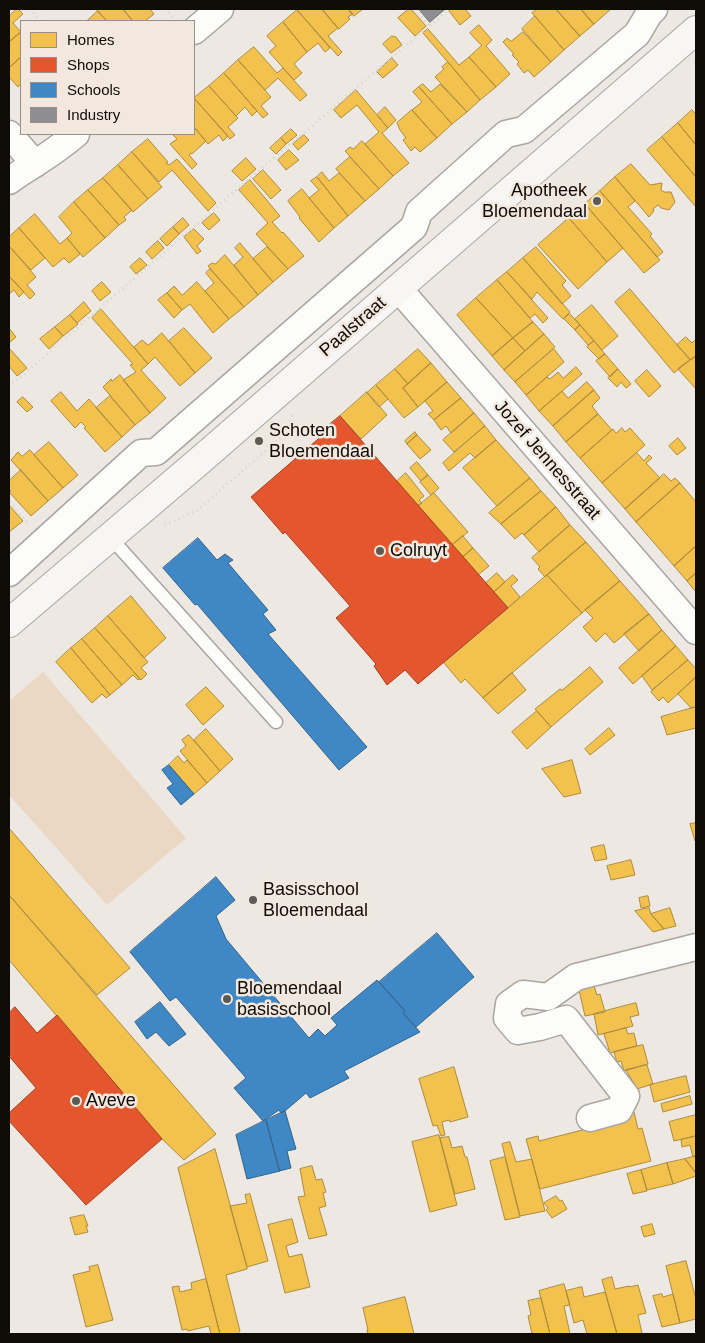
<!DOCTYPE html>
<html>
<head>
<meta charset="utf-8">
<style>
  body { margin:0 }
  #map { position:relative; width:705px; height:1343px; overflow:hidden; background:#eee8e2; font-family:Arial,sans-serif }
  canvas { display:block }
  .frame { position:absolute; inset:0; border:10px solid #0f0c08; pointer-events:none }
  .legend { position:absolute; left:20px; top:20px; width:175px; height:115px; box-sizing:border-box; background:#f2e8de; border:1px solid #979088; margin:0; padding:6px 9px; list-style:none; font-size:15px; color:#0f0c08 }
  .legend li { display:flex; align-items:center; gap:10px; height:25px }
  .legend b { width:25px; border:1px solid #979088 }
</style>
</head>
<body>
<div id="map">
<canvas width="705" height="1343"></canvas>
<div class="frame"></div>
<ul class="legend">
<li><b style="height:14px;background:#f2c14e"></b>Homes</li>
<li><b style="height:14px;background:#e4572e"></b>Shops</li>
<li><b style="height:14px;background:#3f88c5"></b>Schools</li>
<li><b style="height:14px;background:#8d8d92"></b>Industry</li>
</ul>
</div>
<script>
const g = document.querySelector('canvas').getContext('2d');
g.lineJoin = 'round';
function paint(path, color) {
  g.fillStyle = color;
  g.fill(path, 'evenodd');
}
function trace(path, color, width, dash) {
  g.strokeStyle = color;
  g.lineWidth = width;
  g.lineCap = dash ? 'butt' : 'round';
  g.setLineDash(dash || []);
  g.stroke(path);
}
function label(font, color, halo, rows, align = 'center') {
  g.font = font + ' Arial,sans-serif';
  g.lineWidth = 5;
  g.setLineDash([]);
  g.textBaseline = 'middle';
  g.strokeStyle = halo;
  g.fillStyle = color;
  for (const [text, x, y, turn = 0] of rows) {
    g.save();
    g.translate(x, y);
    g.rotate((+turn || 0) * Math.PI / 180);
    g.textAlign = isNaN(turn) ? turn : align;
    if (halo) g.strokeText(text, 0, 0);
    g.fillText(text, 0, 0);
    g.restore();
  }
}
paint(new Path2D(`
  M43,672L186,838L107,905L9,795V701Z`), '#ead8c4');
const homes = new Path2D(`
  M17,9H18L23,14L13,23L21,32L9,42V16Z
  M96,9H123L133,21H107Z
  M123,9H150L154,14L145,21H133Z
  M298,9H322L338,28L328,36L342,52L338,56L297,10Z
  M322,9H348L353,14L348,17L350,19L339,29Z
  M348,9H363L354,16Z
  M409,9H411L426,26L415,36L398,18Z
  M452,9H465L471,16L460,25L449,11Z
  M538,9H556L580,36L564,50L532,13Z
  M556,9H581L594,24L580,36Z
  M581,9H611L594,24Z
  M297,10L330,48L325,52L318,43L307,52L283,22Z
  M98,11L107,21H87Z
  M535,16L564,50L551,62L522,29Z
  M283,22L307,52L294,64L302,73L294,80L269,52L276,46L267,36Z
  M479,25L492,40L486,46L510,74L496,87L469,57L482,45L479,43L470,33Z
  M428,29L459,65L469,57L496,87L480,100L423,33Z
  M21,32V57L9,68V42Z
  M523,32L551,62L534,77L528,70L524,73L517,64L519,62L512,55L514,54L503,42L507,38L511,41Z
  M392,36L396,37L402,45L391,53L383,44Z
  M254,47L277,73L283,68L307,95L300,101L278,78L265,90L238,60Z
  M21,57V83L18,87L9,77V68Z
  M392,58L398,65L383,78L377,72Z
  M238,60L271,97L261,106L268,114L263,118L224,73Z
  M448,62L480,100L467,112L435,77L444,69L442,67Z
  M224,73L257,111L252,116L245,107L236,116L209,86Z
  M423,84L431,92L440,84L467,112L452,124L419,87Z
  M209,86L238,118L228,127L235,135L230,139L194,98Z
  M419,87L452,124L437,138L412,110L422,102L413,92Z
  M356,90L388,128L382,133L409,163L393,176L365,144L379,132L357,105L341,118L334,110Z
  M194,98L228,136L223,141L219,135L208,144L194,127Z
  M385,107L396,120L388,128L377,115Z
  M412,110L437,138L420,152L415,147L411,151L403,140L406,138L400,130L397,123Z
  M692,110L696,114V145L678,123Z
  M678,123L696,145V177L662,137Z
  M194,127L206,141L192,154L191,153L189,155L197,164L192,169L170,144L177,139L172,134H194Z
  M291,129L297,135L286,144L281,138Z
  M304,135L309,140L298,150L293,144Z
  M662,137L696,177V207L647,150Z
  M281,138L286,144L276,154L270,148Z
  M148,139L168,162L166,163L169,165L177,159L216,203L208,211L172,170L159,182L132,152Z
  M362,141L393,176L379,189L345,151L350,147L353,149Z
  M289,150L299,160L286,170L278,160Z
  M132,152L162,187L148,199L118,165Z
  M350,157L379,189L365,201L336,169Z
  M246,158L256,169L242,181L232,171Z
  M631,164L650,185L662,183L661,190L664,192H671L675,202L669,210L661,208L658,205L653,209L654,211L649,217L615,177Z
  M118,165L148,199L133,212L103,178Z
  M263,170L281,190L271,199L253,179Z
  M322,172L329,181L339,173L365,201L348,216L317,177Z
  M317,177L348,216L334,228L309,198L319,190L311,181Z
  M615,177L635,201L628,207L652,234L650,236L663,252L657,257L600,191Z
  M103,178L132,210L124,217L126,220L119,225L88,190Z
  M250,180L280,216L272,222L282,233L283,232L304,256L288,269L256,234L268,223L239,190Z
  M302,189L334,228L319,242L299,218L300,217L288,201Z
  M88,190L119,225L105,238L74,202Z
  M600,191L660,260L644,273L585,204Z
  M74,202L105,238L83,257L67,238L72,233L59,217Z
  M585,204L623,248L607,262L569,218Z
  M214,213L220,220L209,230L202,223Z
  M35,214L60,244L67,238L80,254L69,263L64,258L53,267L19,228Z
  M183,218L189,225L179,234L173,227Z
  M569,218L607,262L578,289L538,245Z
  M173,227L179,234L167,246L160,239Z
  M19,228L45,258L31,270L9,246V237Z
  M194,229L204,239L197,246L201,251L197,254L184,237Z
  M158,241L164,248L152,259L146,252Z
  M240,243L273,282L258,295L234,265L243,257L235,248Z
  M9,246L36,277L27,285L35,294L30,299L9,276Z
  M267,247L288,269L273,282L253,259Z
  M536,247L566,281L562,285L571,296L562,304L523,258Z
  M225,255L258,295L244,307L208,266L212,263L215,264Z
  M140,258L147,265L136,274L130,267Z
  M523,258L570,312L563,319L537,292L532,299L507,272Z
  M210,269L244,307L229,319L205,291L214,283L206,273Z
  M507,272L548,318L543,323L535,314L530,318L497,280Z
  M9,276L24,292L19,297L14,290L9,294Z
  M497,280L533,322L513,338L476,298Z
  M102,282L111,292L100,301L92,291Z
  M197,282L229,319L213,333L190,304L182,310L167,293L174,286L182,295Z
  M630,289L690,360L674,373L615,302Z
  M167,293L182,310L174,318L158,300Z
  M476,298L513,338L492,356L457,315Z
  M84,302L91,311L77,323L70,315Z
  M592,305L618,336L602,350L575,319Z
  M101,309L148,364L141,370L166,398L150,413L123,380L136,372L130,365L133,364L92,318Z
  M570,314L580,325L575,330L564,319Z
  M70,315L78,324L63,336L55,327Z
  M533,322L544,334L525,351L513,338Z
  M580,325L594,341L588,345L575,330Z
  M55,327L63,336L49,349L40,339Z
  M9,328L16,337L9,343Z
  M184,328L212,358L195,373L169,341Z
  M162,333L195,373L180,386L155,357L148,364L134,347L142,340L148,345Z
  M544,334L555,347L515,382L504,370Z
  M686,337L692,343L696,339V356L691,360L677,345Z
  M513,338L525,351L504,370L492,356Z
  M594,341L605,354L599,359L587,347Z
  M9,348L27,368L17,376L9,366Z
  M418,349L431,363L408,384L395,369Z
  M554,349L564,362L526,395L515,382Z
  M605,354L618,369L610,377L596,361Z
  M696,356V389L678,369Z
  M431,363L447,382L418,407L403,388Z
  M576,367L582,374L539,411L526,395L547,377L550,379L558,372L563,378Z
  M395,369L408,384L403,388L418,407L404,418L376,385Z
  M618,369L631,384L626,388L621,382L617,387L608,378Z
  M647,370L661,386L649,397L635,381Z
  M120,375L150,413L135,425L103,387L111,379L112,381Z
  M447,382L461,398L434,420L428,414L433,411L425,401Z
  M587,382L594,390L553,426L539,411L562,391L568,398Z
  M376,385L388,399L379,407L367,393Z
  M594,390L600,398L592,406L598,414L566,442L553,426Z
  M61,392L77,411L89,399L122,437L105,452L84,428L86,427L81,422L75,428L51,401Z
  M367,392L387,415L361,439L340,416Z
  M110,396L135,425L122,437L96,408Z
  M23,397L33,407L27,412L17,402Z
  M461,398L474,413L451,433L446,426L441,430L434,420Z
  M474,413L485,426L454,452L443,440Z
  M598,414L612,430L580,458L566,442Z
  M485,426L496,440L475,458L470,453L449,471L443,463Z
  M622,428L625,432L630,428L645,445L602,483L580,458L613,429L616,433Z
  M415,432L417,435L407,444L405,441Z
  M417,435L431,450L420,459L407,444Z
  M678,438L686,448L677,455L669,446Z
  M496,440L530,478L497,506L463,468Z
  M49,442L78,475L63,488L34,455Z
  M30,450L63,488L48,501L11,460L18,452L22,456Z
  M637,453L644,461L649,455L652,458L646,463L660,478L625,509L602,483Z
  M417,462L428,475L421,481L410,468Z
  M21,470L48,501L31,516L9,492L11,491L9,489V481Z
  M406,473L424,496L419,500L422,503L418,506L397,481Z
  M664,474L671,481L675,478L680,483L636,522L625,509Z
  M428,475L439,488L431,495L420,482Z
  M530,478L541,491L501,524L489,513Z
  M680,483L696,502V546L674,566L636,522Z
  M541,491L556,507L524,535L522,533L515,539L501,524Z
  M434,493L468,532L452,545L418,506Z
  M9,505L23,521L9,532Z
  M556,507L570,525L539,552L524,535Z
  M570,525L586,542L545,577L538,569L540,567L532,558Z
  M463,536L473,548L463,557L452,545Z
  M586,542L620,581L582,613L547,575Z
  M696,546V573L687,581L674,566Z
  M473,548L489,566L478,575L463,557Z
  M497,573L505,582L494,592L486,583Z
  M696,573V592L687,581Z
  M513,575L518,580L511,586L520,597L508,608L494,592Z
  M547,575L582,613L483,698L465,679L461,683L444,663Z
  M620,581L649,614L614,643L605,633L596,642L583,627L593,618L585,610Z
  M131,596L166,638L144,658L108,616Z
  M649,614L662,630L639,651L624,634Z
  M108,616L148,662L141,668L147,674L141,680L95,628Z
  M95,628L140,679L138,680L133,675L122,685L82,639Z
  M662,630L676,646L633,684L619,668Z
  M82,639L122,685L110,695L71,648Z
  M676,646L688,660L652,690L642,676Z
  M71,648L110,695L106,698L102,694L92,703L56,662Z
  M688,660L696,669V677L668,703L663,697L659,701L651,692Z
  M590,667L603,682L551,727L535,709L560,689L562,690Z
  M512,673L526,690L498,714L483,698Z
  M696,677V707L691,708L678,694Z
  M206,687L224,706L203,725L186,705Z
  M696,707V728L667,735L661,717Z
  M537,711L551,727L527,749L512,732Z
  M609,728L615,735L590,755L585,749Z
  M206,729L233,759L220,771L194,740Z
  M189,735L220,771L207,783L180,751L186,746L182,740Z
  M178,756L184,763L187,760L207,783L194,794L169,765Z
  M572,760L581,793L564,797L542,769Z
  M696,823V840L695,841L690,824Z
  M9,828L130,968L97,995L9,895Z
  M604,845L607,859L595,861L591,848Z
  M631,860L635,875L611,880L607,866Z
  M9,895L216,1134L184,1160L162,1139L9,960Z
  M648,896L650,906L641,908L639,898Z
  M649,908L651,914L664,929L653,932L635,911Z
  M670,908L676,926L664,929L651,914Z
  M594,986L597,995L600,994L605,1012L585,1016L579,990Z
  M636,1003L639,1015L630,1017L633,1026L598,1035L594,1014Z
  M626,1028L628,1034L634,1033L637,1046L610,1053L604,1034Z
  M643,1045L648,1064L624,1071L621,1061L617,1062L614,1052Z
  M647,1065L653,1084L637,1089L626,1070Z
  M454,1067L468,1117L450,1122L449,1120L442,1122L445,1135L441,1136L437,1125L433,1126L419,1079Z
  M686,1076L690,1092L654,1102L650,1085Z
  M690,1096L692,1104L663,1112L661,1104Z
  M634,1112L638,1129L642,1128L651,1161L540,1189L526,1139L538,1136L539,1141L618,1121L617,1117Z
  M696,1115V1136L674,1141L669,1122Z
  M439,1135L457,1205L430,1212L412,1142Z
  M696,1136V1156L693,1157L690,1145L682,1147L681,1140Z
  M449,1137L452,1148L462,1146L465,1157H467L475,1189L455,1194L440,1138Z
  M510,1142L516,1162L532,1159L545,1211L520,1216L502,1144Z
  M215,1149L247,1267V1269L226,1275L240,1331L237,1334H220L178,1168Z
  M696,1156V1173L685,1159Z
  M505,1157L520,1217L505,1220L490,1161Z
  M685,1159L696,1173V1176L673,1184L667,1163Z
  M667,1163L673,1184L647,1190L641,1170Z
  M312,1166L316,1180L322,1179L326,1192L323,1193L326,1206L319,1208L327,1235L309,1239L298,1197L305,1196L300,1169Z
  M641,1170L647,1191L633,1194L627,1174Z
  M250,1194L268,1261L247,1267L230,1206L247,1203L245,1195Z
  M556,1196L560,1201L562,1200L567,1209L552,1218L546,1210L548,1208L544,1203Z
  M84,1215L88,1226H86L88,1232L75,1235L70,1218Z
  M292,1219L298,1242L286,1246L289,1257L302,1254L310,1287L285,1293L268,1225Z
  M652,1224L655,1234L644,1237L641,1227Z
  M686,1261L696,1299V1319L680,1323L666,1266Z
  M98,1265L113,1320L86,1327L73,1275L90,1271L89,1267Z
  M612,1277L615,1289L629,1286V1287L638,1285L646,1313L638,1315L642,1333L637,1334H617L602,1280Z
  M206,1279L220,1334H211L209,1326L188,1331L187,1329L182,1330L172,1287L179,1286L180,1292L192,1289L191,1283Z
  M564,1284L570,1305L564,1306L570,1334H550L539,1291Z
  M582,1287L584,1297L605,1292L617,1334H587L583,1320L574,1323L566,1291Z
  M662,1294L663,1297L673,1294L680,1323L662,1327L653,1296Z
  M405,1297L414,1334H368L367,1330H368L363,1308Z
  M541,1298L550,1334H532L528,1316L531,1315L528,1301Z`);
paint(homes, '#f2c14e');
trace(homes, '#ae8b39', 1);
const shops = new Path2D(`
  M340,416L508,608L418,684L405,670L387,685L374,666L376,664L336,618L350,606L285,532L283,534L251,497L332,427L329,425Z
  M15,1007L37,1033L57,1015L162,1139L86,1205L9,1121V1113L36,1088L9,1056V1013Z`);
paint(shops, '#e4572e');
trace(shops, '#a44023', 1);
const schools = new Path2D(`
  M198,538L217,560L225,554L233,560L228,563L268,610L263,614L276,630L268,634L367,747L339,770L197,604L195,605L163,568Z
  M169,765L194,794L181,805L167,788L173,784L162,770Z
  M216,877L235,900L216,916L226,939L309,1038L318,1029L325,1036L337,1025L331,1018L377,980L405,1011L403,1013L420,1032L344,1071L349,1078L310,1098L306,1093L285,1111L281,1113L279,1110L263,1121L234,1088L246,1078L176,997L170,1001L130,952Z
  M437,933L474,977L416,1027L403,1013L405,1011L379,982Z
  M160,1002L186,1034L169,1046L156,1032L147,1039L135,1022Z
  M285,1111L296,1149L287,1151L291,1168L279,1171L266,1120Z
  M266,1120L280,1171L247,1179L236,1135Z`);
paint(schools, '#3f88c5');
trace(schools, '#31638c', 1);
const industry = new Path2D(`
  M419,9H445L430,22Z`);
paint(industry, '#8d8d92');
trace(industry, '#676669', 1);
const lane = new Path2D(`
  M110,537L276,722`);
const street = new Path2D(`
  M194,31L220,9
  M9,134L35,164
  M9,181C18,174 27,169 36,163C50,154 63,145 76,134
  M398,288L696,631
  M9,573L141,453L156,452L414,227L419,212L506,134L524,130L637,34L649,14L654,9
  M590,1118L619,1110L626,1096L566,1019L540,1027L518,1031L507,1018L509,1004L523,994L548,997L576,977L696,947`);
const secondary = new Path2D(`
  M9,623L197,463L696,30`);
trace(lane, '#a9a5a1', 15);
trace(street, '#a9a5a1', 29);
trace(secondary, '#a9a5a1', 30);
trace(new Path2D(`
  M30,9L41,21
  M165,9L175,19
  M415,9L429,26
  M9,387L241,186L449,9
  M9,503L29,524
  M165,525L198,510L279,439L294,413`), '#d5d4d2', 3, [1, 4]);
trace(lane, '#fcfcfb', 12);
trace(street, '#fcfcfb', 26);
trace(secondary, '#f8f6f4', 28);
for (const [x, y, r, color] of [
  [597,201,5,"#5d5954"],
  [259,441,5,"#5d5954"],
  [380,551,5,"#5d5954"],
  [253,900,5,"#5d5954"],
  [227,999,5,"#5d5954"],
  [76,1101,5,"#5d5954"]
]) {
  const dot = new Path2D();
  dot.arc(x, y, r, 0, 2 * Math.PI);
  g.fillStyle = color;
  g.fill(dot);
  trace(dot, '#f2e8de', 2);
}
label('18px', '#0f0c08', '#f2e8de', [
  ["Apotheek",587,191,"right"],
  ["Bloemendaal",587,212,"right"],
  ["Schoten",269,431],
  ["Bloemendaal",269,452],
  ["Colruyt",390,551],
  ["Basisschool",263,890],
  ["Bloemendaal",263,911],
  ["Bloemendaal",237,989],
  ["basisschool",237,1010],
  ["Aveve",86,1101]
], 'left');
label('18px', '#0f0c08', '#f2e8de', [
  ["Paalstraat",353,327,-41],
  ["Jozef Jennesstraat",547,460,49]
]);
</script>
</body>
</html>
